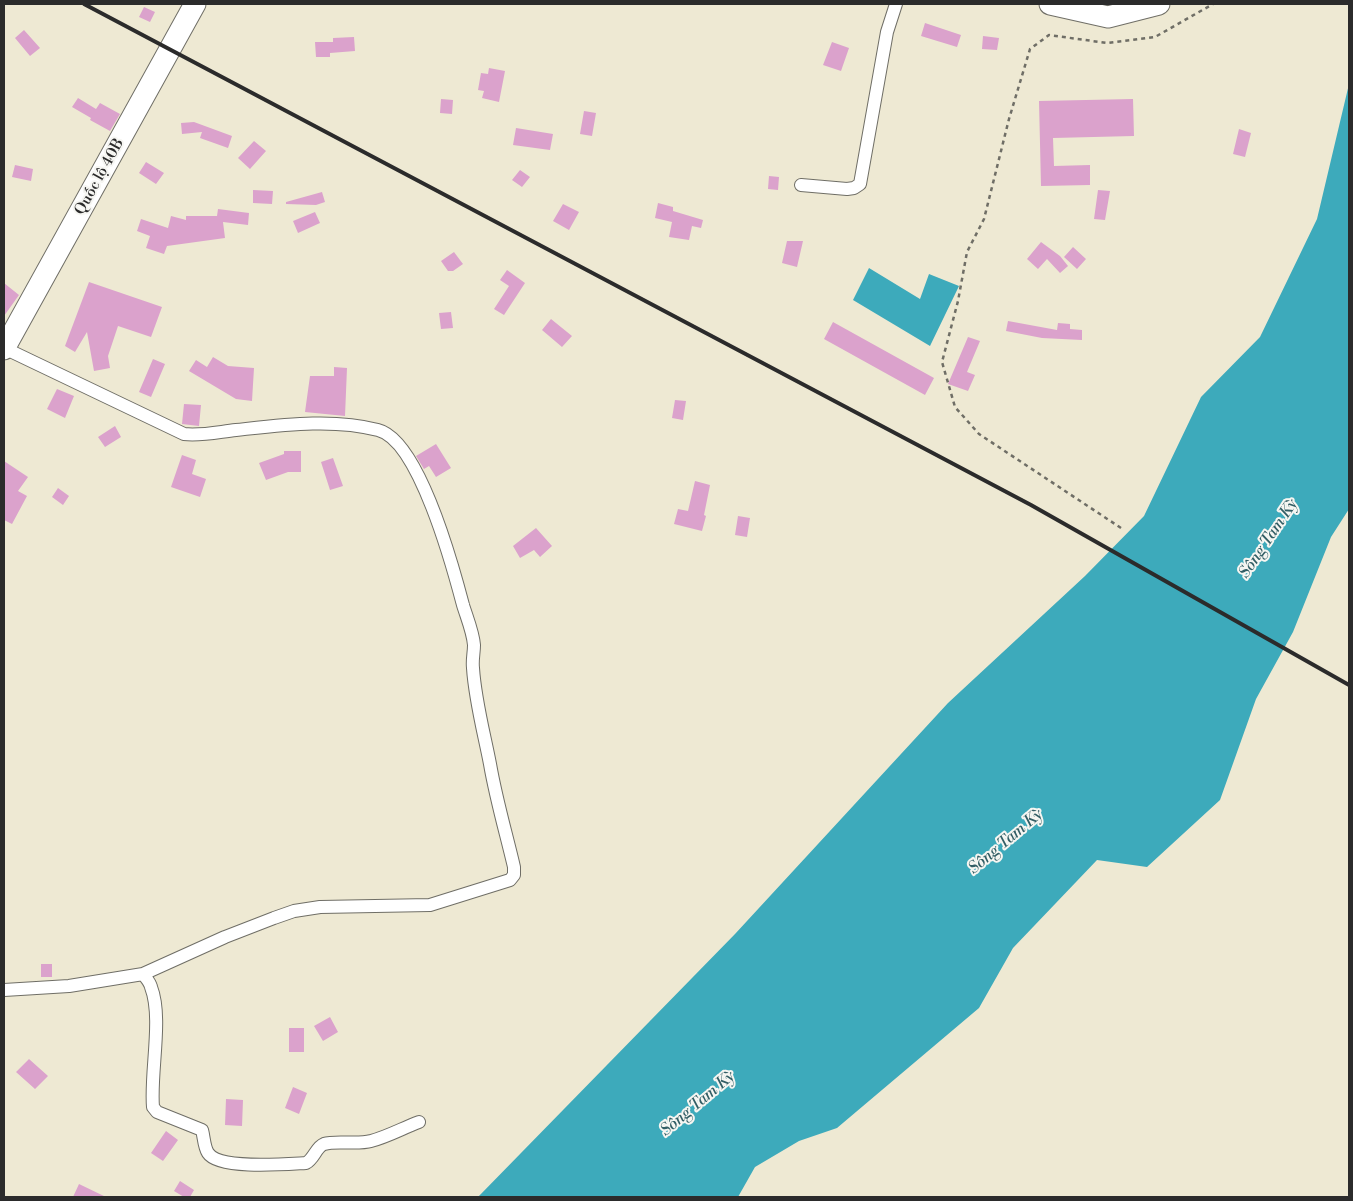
<!DOCTYPE html>
<html>
<head>
<meta charset="utf-8">
<style>
  body { margin:0 }
  #map { position:relative; width:1353px; height:1201px; overflow:hidden; background:#eee9d3; font-family:"Libre Bodoni",serif }
  canvas { display:block }
  .frame { position:absolute; inset:0; border:5px solid #2b2b2b; pointer-events:none }
</style>
</head>
<body>
<div id="map">
<canvas width="1353" height="1201"></canvas>
<div class="frame"></div>
</div>
<script>
const g = document.querySelector('canvas').getContext('2d');
g.lineJoin = 'round';
function paint(path, color) {
  g.fillStyle = color;
  g.fill(path, 'evenodd');
}
function trace(path, color, width, dash) {
  g.strokeStyle = color;
  g.lineWidth = width;
  g.lineCap = dash ? 'butt' : 'round';
  g.setLineDash(dash || []);
  g.stroke(path);
}
function label(font, color, halo, rows, align = 'center') {
  g.font = font + ' "Libre Bodoni",serif';
  g.lineWidth = 4;
  g.setLineDash([]);
  g.textBaseline = 'middle';
  g.strokeStyle = halo;
  g.fillStyle = color;
  for (const [text, x, y, turn = 0] of rows) {
    g.save();
    g.translate(x, y);
    g.rotate((+turn || 0) * Math.PI / 180);
    g.textAlign = isNaN(turn) ? turn : align;
    if (halo) g.strokeText(text, 0, 0);
    g.fillText(text, 0, 0);
    g.restore();
  }
}
paint(new Path2D(`
  M1349,84V509L1331,537L1293,632L1256,699L1220,800L1147,867L1097,860L1013,948L979,1008L837,1128L799,1141L755,1167L738,1197H478L735,934L948,703L1085,576L1144,516L1201,397L1260,337L1317,219Z
  M869,268L920,299L929,274L959,286L930,346L853,300Z`), '#3daabb');
paint(new Path2D(`
  M144,7L155,12L150,22L139,17Z
  M925,23L961,35L957,47L921,36Z
  M24,30L40,48L30,56L15,38Z
  M983,36L999,38L997,50L982,49Z
  M354,37L355,51L330,53V57H316L315,42H333V38Z
  M832,42L849,48L841,71L823,65Z
  M489,68L505,71L499,102L482,98L484,91L478,90L481,73L488,74Z
  M78,98L96,109L100,103L120,114L110,131L90,120L91,118L72,107Z
  M441,99L453,100L452,114L440,113Z
  M1133,99L1134,136L1053,138L1054,166L1090,165V185L1041,186L1039,101Z
  M584,111L596,113L592,136L580,134Z
  M194,122L232,136L228,148L200,138L202,132L182,134L181,123Z
  M516,128L553,134L550,150L513,145Z
  M1239,129L1251,133L1245,157L1233,154Z
  M254,141L266,151L250,169L238,158Z
  M146,162L164,173L156,184L139,173Z
  M15,165L33,169L31,181L12,177Z
  M520,170L530,177L522,187L512,180Z
  M769,176L779,177L778,190L768,189Z
  M253,190L273,191L272,204L253,203Z
  M1098,190L1110,191L1105,220L1094,219Z
  M322,192L325,202L316,205L286,204V202Z
  M658,203L673,207V211L703,220L701,228L692,226L689,240L669,237L672,222L655,218Z
  M563,204L579,212L569,230L553,221Z
  M218,209L249,213L248,225L223,222L225,238L167,246L164,254L146,248L150,236L137,231L141,219L168,228L171,216L186,220V216H217Z
  M315,212L320,223L298,233L293,221Z
  M787,241H803L797,267L782,263Z
  M1041,242L1060,256L1068,266L1060,273L1047,259L1038,269L1027,259Z
  M1073,247L1086,259L1077,269L1064,257Z
  M454,252L463,264L453,271H448L441,261Z
  M507,270L525,283L504,315L494,309L509,286L500,280Z
  M89,282L162,307L151,337L118,326L108,356L110,368L94,371L87,332L75,352L65,346Z
  M4,283L19,295L4,316Z
  M451,312L453,328L441,329L439,313Z
  M551,319L572,336L562,347L542,330Z
  M1008,321L1057,330L1058,323L1070,324V329L1082,330V340L1042,338L1006,331Z
  M833,322L934,378L925,395L824,339Z
  M968,337L980,341L967,372L975,375L968,391L948,384Z
  M213,357L228,366L254,368L252,401L236,399L189,371L196,360L207,367Z
  M153,359L165,364L151,397L139,392Z
  M334,367L347,368L345,416L305,412L310,376H334Z
  M57,389L74,396L65,418L47,409Z
  M675,400L686,401L683,420L672,418Z
  M184,404L201,405L199,426L182,424Z
  M115,426L121,437L105,447L98,437Z
  M436,444L451,468L436,477L429,466L424,469L416,456Z
  M284,451H301V472H288L266,480L259,463L284,454Z
  M182,455L196,460L192,474L206,479L200,497L171,487Z
  M333,458L343,486L330,490L321,462Z
  M4,461L28,477L18,491L27,496L12,524L4,520Z
  M695,481L710,485L704,515L706,516L702,531L674,524L678,509L688,511Z
  M58,488L69,496L63,505L52,497Z
  M738,516L750,518L747,537L735,535Z
  M536,528L552,546L540,557L534,550L520,558L513,546Z
  M41,964H52V977H41Z
  M330,1017L338,1032L323,1041L314,1026Z
  M289,1028H304V1052H289Z
  M29,1059L48,1076L35,1089L16,1072Z
  M293,1087L307,1093L299,1114L285,1108Z
  M226,1099L243,1100L242,1126L225,1125Z
  M166,1131L178,1140L163,1161L151,1153Z
  M180,1181L194,1190L190,1197H184L174,1191Z
  M79,1184L106,1197H73Z`), '#dba2cc');
const minor = new Path2D(`
  M801,185L847,189L854,188L860,184L887,32L896,4
  M143,974C146,978 150,982 151,987C163,1018 150,1072 153,1107L157,1112L202,1130C204,1137 204,1147 208,1153C219,1170 287,1164 306,1163C314,1159 316,1147 324,1144C336,1140 357,1145 371,1141C387,1137 403,1128 419,1122
  M4,990L69,986L143,974L225,937L274,918L294,911L320,907L430,905L510,880L514,875V867C506,833 496,799 490,764C484,733 475,700 473,668C472,660 474,653 474,645C473,632 467,618 463,605C453,567 419,440 378,430C333,418 282,425 236,430C218,432 201,436 184,434L4,348`);
const trunk = new Path2D(`
  M1050,4L1108,17L1159,4
  M4,349L195,4`);
trace(minor, '#6f6e66', 14);
trace(trunk, '#6f6e66', 23);
trace(new Path2D(`
  M1121,528L979,434L955,407L942,362L958,301L967,252L984,219L1009,119L1030,49L1049,35L1107,43L1155,37L1213,4`), '#6f6e66', 2.5, [4, 4]);
trace(minor, '#fff', 12);
trace(trunk, '#fff', 21);
trace(new Path2D(`
  M84,4L1031,505L1349,685`), '#2b2b2b', 4);
label('15px', '#2b2b2b', '#f6f6f2', [
  ["Quốc lộ 40B",100,177,-61]
]);
label('italic 16px', '#325e65', '#f6f6f2', [
  ["Sông Tam Kỳ",1269,539,-56],
  ["Sông Tam Kỳ",1006,842,-40],
  ["Sông Tam Kỳ",698,1104,-40]
]);
</script>
</body>
</html>
